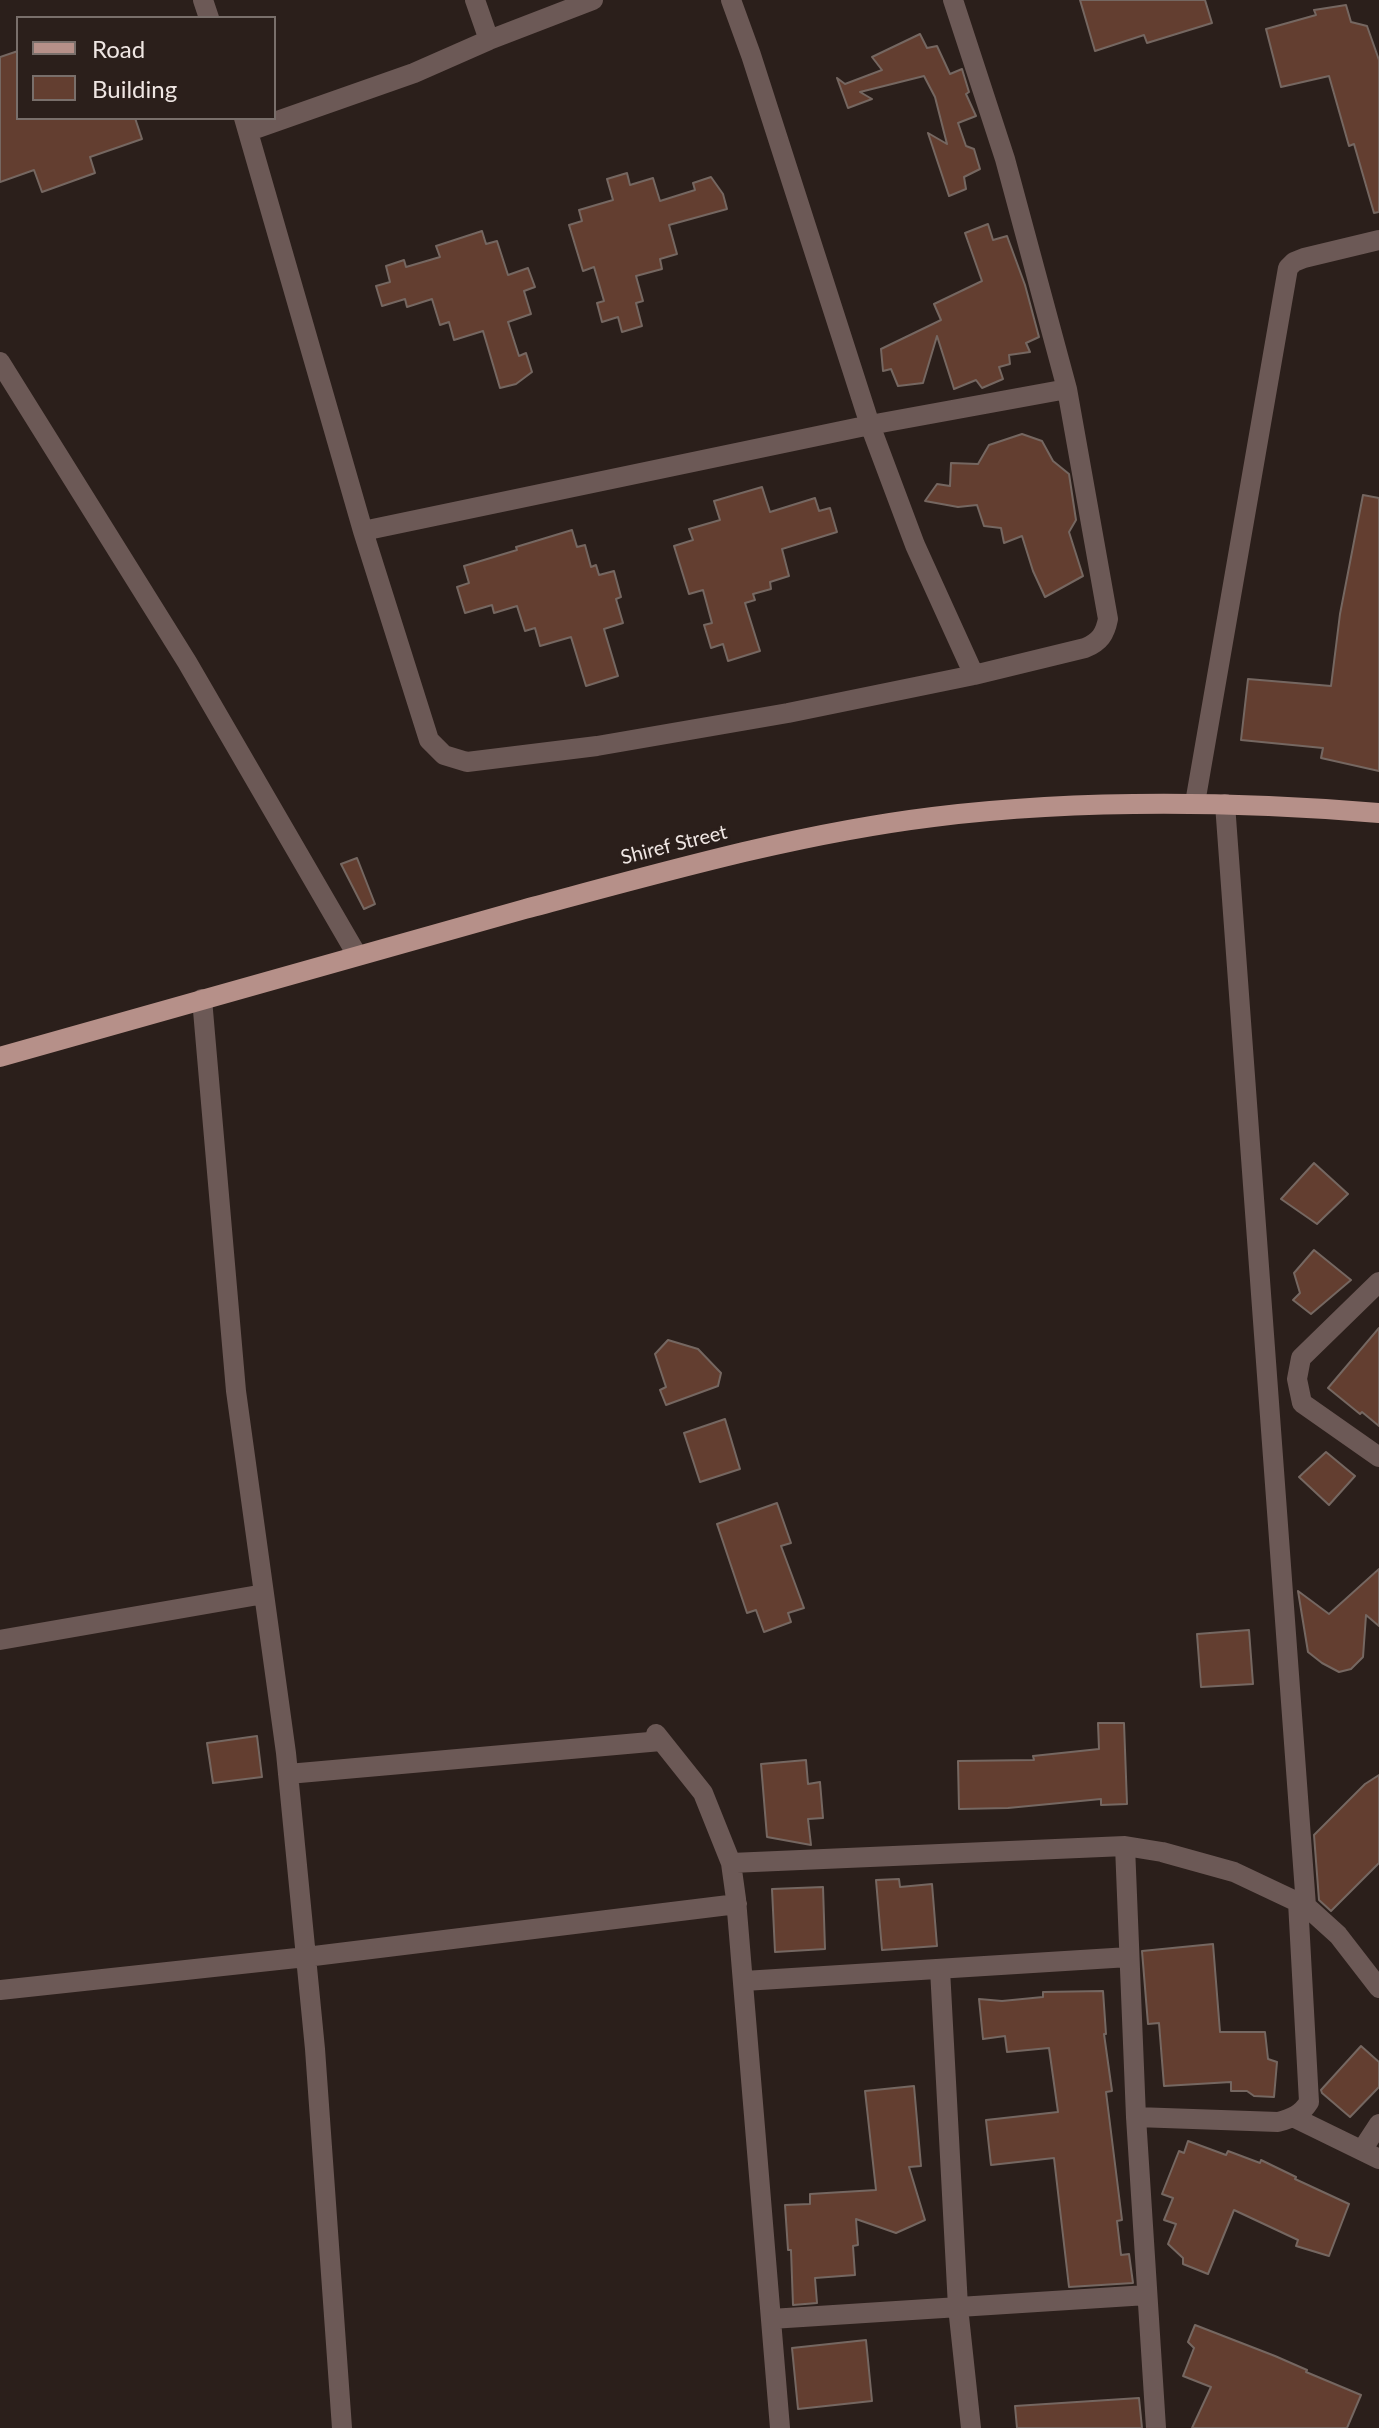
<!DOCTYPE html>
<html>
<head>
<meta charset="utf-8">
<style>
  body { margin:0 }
  #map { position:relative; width:1379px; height:2428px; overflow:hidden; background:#2b1f1b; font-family:Lato,sans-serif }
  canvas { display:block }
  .legend { position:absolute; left:16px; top:16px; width:260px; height:104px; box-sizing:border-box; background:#2b1f1b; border:2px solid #796f6b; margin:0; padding:10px 14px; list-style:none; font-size:24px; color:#efe6e3 }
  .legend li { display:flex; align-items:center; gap:16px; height:40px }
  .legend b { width:40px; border:2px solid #796f6b }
</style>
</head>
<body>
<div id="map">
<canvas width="1379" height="2428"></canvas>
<ul class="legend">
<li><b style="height:10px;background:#b69089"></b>Road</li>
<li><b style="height:22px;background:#633e30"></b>Building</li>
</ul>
</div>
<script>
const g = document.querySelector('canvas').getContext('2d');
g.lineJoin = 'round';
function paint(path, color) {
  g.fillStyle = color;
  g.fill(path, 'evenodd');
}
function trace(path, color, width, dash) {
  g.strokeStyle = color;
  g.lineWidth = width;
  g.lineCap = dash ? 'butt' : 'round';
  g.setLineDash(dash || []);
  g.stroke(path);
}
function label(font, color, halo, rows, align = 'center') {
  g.font = font + ' Lato,sans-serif';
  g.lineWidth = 6;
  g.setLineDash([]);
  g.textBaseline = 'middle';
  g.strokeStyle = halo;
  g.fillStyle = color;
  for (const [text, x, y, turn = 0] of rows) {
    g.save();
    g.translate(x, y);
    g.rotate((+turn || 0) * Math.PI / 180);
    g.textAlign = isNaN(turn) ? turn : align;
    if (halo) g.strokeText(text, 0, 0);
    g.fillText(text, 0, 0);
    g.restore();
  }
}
const building = new Path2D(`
  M1080,0H1205L1212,23L1147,43L1144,35L1095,51Z
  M1346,5L1351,22L1367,26L1379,60V212L1374,213L1354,144L1349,146L1329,76L1281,87L1266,29L1316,15L1314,10Z
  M920,34L927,48L937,46L950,74L962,69L969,92L966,94L976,116L958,123L966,146L974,149L980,169L964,177L966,189L949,196L928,133L947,144L935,97L924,76L860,92L872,99L848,108L837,78L845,84L882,70L872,57Z
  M18,51V118H135L142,139L90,157L95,173L42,192L34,170L0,182V57Z
  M627,173L630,185L653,178L660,201L695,190L693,183L711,177L723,194L727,209L669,225L677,254L660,259L662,269L636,276L643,301L636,303L642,326L622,332L618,317L602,322L597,303L604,301L594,267L583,271L569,225L582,221L579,210L613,200L607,179Z
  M988,224L993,240L1007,236L1025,285L1039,337L1026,343L1030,352L1009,355L1010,364L999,367L1003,379L982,388L976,380L954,389L937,336L923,383L898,386L891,369L883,371L881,349L941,320L934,304L982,281L965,233Z
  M482,231L486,244L497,241L508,275L528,268L535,287L524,291L531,314L508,322L519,356L526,353L532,372L516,384L500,388L483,331L454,340L449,322L440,325L432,299L407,307L405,299L382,306L376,286L390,282L386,266L404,260L406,267L440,257L436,246Z
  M1022,434L1042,441L1053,461L1069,474L1076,520L1069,532L1083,576L1045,597L1033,571L1022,536L1004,543L1001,528L984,526L977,505L958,507L925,501L937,484L950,486L951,463L978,464L989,445Z
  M762,487L770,512L815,498L819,511L830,508L837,532L782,549L789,576L770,582L771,589L753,594L755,600L745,603L760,651L728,661L723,644L711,648L704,625L712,623L703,590L689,594L674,546L693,540L689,529L720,520L714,501Z
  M1363,495L1379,498V771L1321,758L1323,748L1241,740L1248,679L1331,686L1340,614Z
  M572,530L577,547L585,545L591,567L596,565L599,575L614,571L621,597L616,599L623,623L604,629L618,676L586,686L571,637L540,646L535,628L525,631L517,606L494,613L492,605L465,613L457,587L469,583L464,566L517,550L516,547Z
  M357,858L375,904L364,909L341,864Z
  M1314,1163L1348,1194L1317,1224L1281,1199Z
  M1314,1250L1351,1280L1311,1314L1293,1300L1300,1293L1294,1273Z
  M1379,1328V1426L1362,1412L1360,1414L1328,1388Z
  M668,1340L698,1349L721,1373L718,1386L666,1405L660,1390L666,1387L655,1354Z
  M725,1419L740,1469L700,1482L684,1433Z
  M1326,1452L1355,1476L1329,1505L1299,1477Z
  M777,1503L791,1543L781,1546L804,1608L788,1613L791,1622L764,1632L756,1610L747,1613L717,1524Z
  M1379,1569V1626L1366,1615L1363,1657L1351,1669L1339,1672L1322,1663L1308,1652L1298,1591L1329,1614Z
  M1249,1630L1253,1684L1201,1687L1197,1634Z
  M1098,1723H1124L1127,1804L1101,1805V1799L1008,1808L959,1809L958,1761L1034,1760L1033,1756L1099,1749Z
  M257,1736L262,1777L213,1783L207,1743Z
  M806,1760L808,1784L820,1782L823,1818L808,1819L811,1845L767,1837L761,1764Z
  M1379,1775V1863L1331,1911L1319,1900L1314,1835L1365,1784Z
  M899,1879L900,1887L932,1884L937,1946L882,1950L876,1880Z
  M823,1887L825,1949L775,1952L772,1889Z
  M1213,1944L1220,2032H1265L1268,2059L1277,2062L1274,2097L1254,2096L1247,2091H1231V2082L1164,2086L1159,2023L1148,2024L1142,1951Z
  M1103,1991L1106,2034H1104L1112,2091L1106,2092L1122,2220L1117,2221L1121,2255L1129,2254L1133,2283L1069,2287L1054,2158L991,2165L986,2120L1058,2112L1049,2048L1007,2052L1005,2036L983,2039L979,1999L1002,2001L1043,1997V1992Z
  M1361,2046L1379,2062V2087L1350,2117L1322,2093L1321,2090Z
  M914,2086L921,2166L909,2167L925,2220L896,2233L856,2219L858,2245L853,2246L855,2275L815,2278L817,2303L793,2305L791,2250H788L785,2205L810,2204V2194L876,2190L865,2091Z
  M1188,2141L1226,2155L1228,2151L1260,2163L1261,2160L1296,2177L1295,2179L1349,2204L1329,2256L1296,2246L1298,2240L1234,2210L1208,2274L1183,2264V2258L1168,2244L1176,2224L1164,2220L1173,2198L1162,2194L1179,2151L1184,2153Z
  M1195,2325L1275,2356L1307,2370L1306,2372L1361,2395L1347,2428H1192L1211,2387L1183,2376L1194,2348L1188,2342Z
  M866,2340L872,2401L798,2409L792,2348Z
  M1139,2398L1142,2428H1017L1015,2406Z`);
paint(building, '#633e30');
trace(building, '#756761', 2);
trace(new Path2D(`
  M203,0L209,18
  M475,0L489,40
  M731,0L751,55L870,425L915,545L974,675
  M244,118L363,531L429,740L444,755L467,762L597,746L788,713L974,675L1085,648C1100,642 1105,634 1108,619L1067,389L1005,159L953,0
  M249,131L414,73L489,40L593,0
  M0,362L187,662L357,955
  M363,531L870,425L1067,389
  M1195,803L1288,268L1294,262L1304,258L1379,240
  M1225,804L1306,1906
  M202,999L236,1391L286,1753L315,2049L342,2428
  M1379,1282L1301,1358L1297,1379L1302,1403L1379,1457
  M0,1640L264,1594
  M656,1734L703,1793L731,1863L736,1899L780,2428
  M288,1774L661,1741
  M1125,1846L1136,2117L1156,2428
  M731,1863L1125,1846L1162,1852L1234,1872L1306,1906L1338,1935L1379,1988
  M940,1969L958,2307L971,2428
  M744,1981L1129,1957
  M0,1990L306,1957L737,1904
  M1136,2117L1278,2122C1292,2118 1301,2115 1309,2102L1298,1902
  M1293,2117L1379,2159
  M1362,2150L1379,2124
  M771,2319L1147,2295`), '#6c5956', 20);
trace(new Path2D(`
  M0,1057C175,1007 350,957 525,909C660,873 795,834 933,817C1081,799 1231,801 1379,813`), '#b69089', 20);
label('20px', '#efe6e3', '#2b1f1b', [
  ["Shiref Street",674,845,-14]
]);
</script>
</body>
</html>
